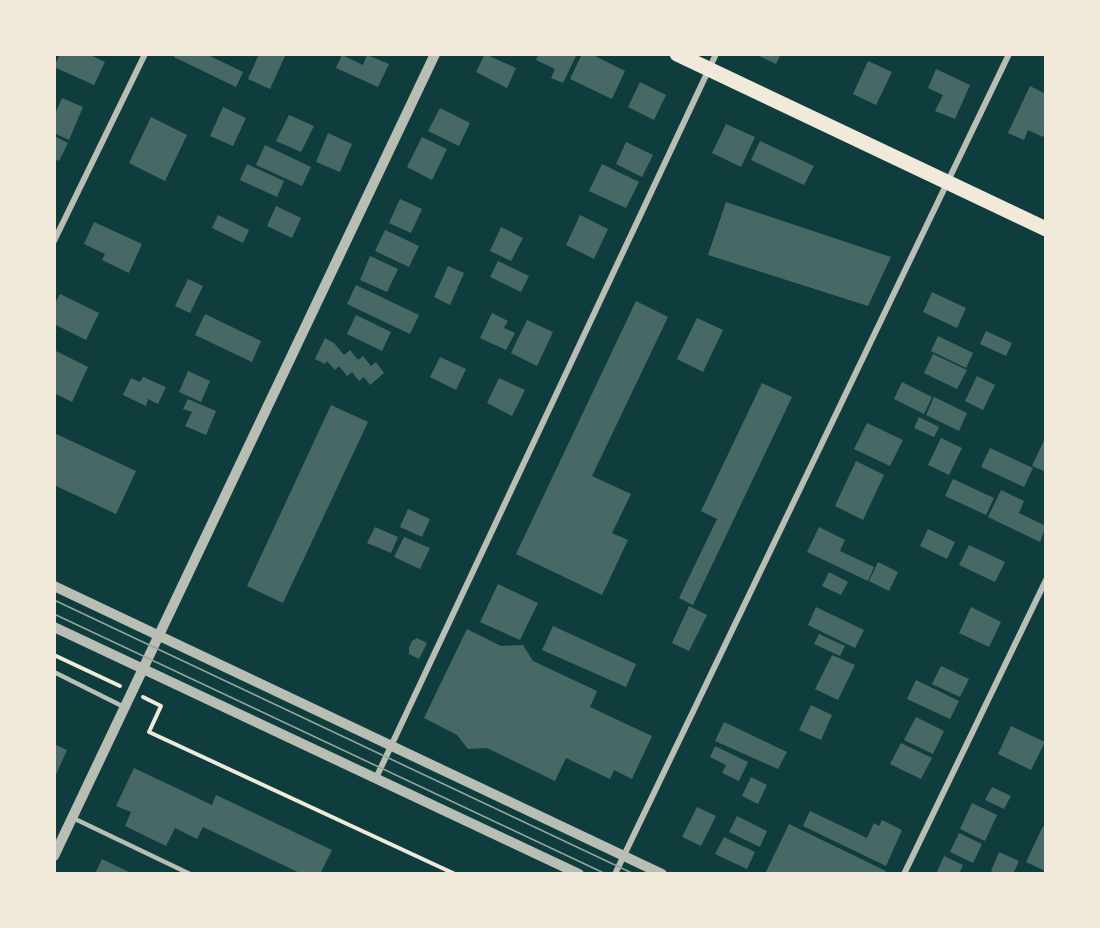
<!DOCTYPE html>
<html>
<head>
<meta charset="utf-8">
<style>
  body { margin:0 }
  #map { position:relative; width:1100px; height:928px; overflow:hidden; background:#0f3d3e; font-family:"PT Sans",sans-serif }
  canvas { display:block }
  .frame { position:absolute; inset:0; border:56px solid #f1e9da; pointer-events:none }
</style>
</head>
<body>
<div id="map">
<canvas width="1100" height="928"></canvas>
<div class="frame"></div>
</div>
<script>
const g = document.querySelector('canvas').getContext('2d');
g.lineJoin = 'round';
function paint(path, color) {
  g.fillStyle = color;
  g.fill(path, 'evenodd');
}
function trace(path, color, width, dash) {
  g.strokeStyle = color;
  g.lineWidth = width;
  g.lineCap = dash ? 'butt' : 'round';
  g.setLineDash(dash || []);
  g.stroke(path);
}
paint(new Path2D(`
  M60,54H88L105,62L94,85L54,67Z
  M175,54H206L243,72L236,87L174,57Z
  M259,54H286L270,89L248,79Z
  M485,54L516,68L507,88L476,72Z
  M539,54H577L563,83L551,78L555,69L536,60Z
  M582,54H591L625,71L612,99L570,79Z
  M755,54H781L776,64Z
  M342,55L363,65L367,55L389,64L378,87L336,68Z
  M868,61L892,72L876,105L853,94Z
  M936,69L970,85L955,119L935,111L943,95L928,88Z
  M640,82L666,95L654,120L628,107Z
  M1030,86L1046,94V129L1043,137L1028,130L1024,140L1008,133Z
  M62,98L83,107L69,140L54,133V116Z
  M223,107L246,118L233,146L210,136Z
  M440,108L470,123L459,146L428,131Z
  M289,115L314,126L301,152L276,141Z
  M151,117L187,135L165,181L129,163Z
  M726,124L755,137L741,167L712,153Z
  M328,133L352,144L340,172L316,162Z
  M54,136L68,143L59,161L54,159Z
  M422,137L447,149L432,180L407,167Z
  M760,141L814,166L804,185L751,160Z
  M626,142L653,155L642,177L616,164Z
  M265,145L311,167L302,186L256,165Z
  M247,164L284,181L277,197L240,180Z
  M602,164L639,182L626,208L589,191Z
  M400,199L422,209L411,233L389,223Z
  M726,202L891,257L868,306L708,255Z
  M276,206L301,218L292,238L267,226Z
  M218,215L249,230L243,243L212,228Z
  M580,215L608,229L594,259L566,245Z
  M94,222L142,244L129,273L102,260L105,254L84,244Z
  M501,227L523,238L511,261L490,251Z
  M385,230L419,246L409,267L375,251Z
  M370,256L398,269L387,292L360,280Z
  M498,261L529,276L521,292L490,277Z
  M448,266L464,273L450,305L434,297Z
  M188,279L203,286L190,313L175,306Z
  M356,285L419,315L410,334L347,304Z
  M932,292L966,308L957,328L923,312Z
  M60,294L99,313L86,340L54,324V305Z
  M636,301L668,317L592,476L631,494L612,533L628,540L602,595L516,554Z
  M492,313L508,321L504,328L515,333L506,350L480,338Z
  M205,314L261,341L252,362L195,335Z
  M356,315L391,332L382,351L347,334Z
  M697,318L723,330L703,372L677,359Z
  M527,320L553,332L537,366L511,353Z
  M986,331L1012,343L1006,356L980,344Z
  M938,336L973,353L966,368L931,351Z
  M325,338L334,343L344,355L350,350L358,360L363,356L371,366L376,362L384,373L370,385L364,377L359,381L352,372L347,376L339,366L335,370L327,361L325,364L315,359Z
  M54,350L88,367L72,402L54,393Z
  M933,354L967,370L957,389L924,373Z
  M440,357L466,369L456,390L430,377Z
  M188,371L210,381L201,402L179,392Z
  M977,376L995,385L983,410L965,401Z
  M143,377L166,387L158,404L148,399L146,406L123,395L131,378L140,382Z
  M499,378L525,390L512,416L487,403Z
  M902,382L932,397L924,414L894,399Z
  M762,383L792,397L693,605L679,598L717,519L701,511Z
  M934,397L967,413L959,431L926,415Z
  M188,399L216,411L206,435L185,426L192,412L183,409Z
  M331,405L368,422L283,603L247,586Z
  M919,417L939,427L934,437L914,428Z
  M867,423L903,440L890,466L854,449Z
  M54,433L136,471L116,514L54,485Z
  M1046,436V472L1032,466Z
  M941,438L962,448L949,475L928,465Z
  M990,448L1033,468L1024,487L981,467Z
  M856,461L884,475L863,520L835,506Z
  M953,479L994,498L986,515L945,496Z
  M1001,490L1024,501L1019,513L1046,526L1040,542L988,517Z
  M408,509L430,519L422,537L400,527Z
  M375,527L398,537L391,553L367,543Z
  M819,527L845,540L840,551L874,567L868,581L807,552Z
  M928,529L955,542L947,559L920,546Z
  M404,537L430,548L420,569L394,557Z
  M969,545L1005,562L995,582L959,565Z
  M878,562L898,572L889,591L869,581Z
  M829,572L848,582L841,595L822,586Z
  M498,584L538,603L520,640L480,622Z
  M689,606L707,615L689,651L672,643Z
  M816,607L864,630L855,648L808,625Z
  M971,607L1001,622L989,647L959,633Z
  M553,626L636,664L626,687L542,650Z
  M467,629L501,646L523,645L533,661L597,691L590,707L652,736L632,779L614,770L610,779L566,758L555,781L487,748L468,749L457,735L424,718Z
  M819,634L845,646L840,656L814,644Z
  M417,638L427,643L419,659L409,654V648L412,641Z
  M832,655L855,665L838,700L815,689Z
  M941,666L969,679L960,697L932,684Z
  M916,680L959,701L950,719L907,699Z
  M811,705L832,715L821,740L799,730Z
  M916,717L944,731L933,754L904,740Z
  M724,722L787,752L778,769L715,741Z
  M1011,726L1045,742L1031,770L998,754Z
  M901,743L932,758L921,779L890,764Z
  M54,744L67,750L54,779Z
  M715,746L748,762L739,781L722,773L726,765L710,757Z
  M134,768L212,805L216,795L332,850L320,874H302L203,827L197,839L175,828L166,846L125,826L131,812L116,806Z
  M751,777L767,785L758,804L742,796Z
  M992,787L1011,796L1004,809L985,800Z
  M972,803L997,815L985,841L960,829Z
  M697,807L716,816L701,846L682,837Z
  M810,811L867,838L874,823L879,826L882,820L902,830L886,866L803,826Z
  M737,816L767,831L760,847L729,832Z
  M789,824L886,871L885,874H765Z
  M1043,826L1046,827L1045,871L1026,862Z
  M959,833L982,844L973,863L950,852Z
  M724,837L755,852L747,869L715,854Z
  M999,852L1019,861L1013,874H998L991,871Z
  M944,856L963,865L959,874H936Z
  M102,859L133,874H95Z`), '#486865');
trace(new Path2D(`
  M54,655L120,686
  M143,697L161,706L149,732L455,874`), '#f1e9da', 4);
trace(new Path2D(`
  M54,672L124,707
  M73,818L190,874`), '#b8beb3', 4.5);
trace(new Path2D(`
  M54,241L145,54
  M376,778L716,54
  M615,874L1009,54
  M904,874L1046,580`), '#b8beb3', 6);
trace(new Path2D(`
  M54,586L662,874
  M54,627L579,874
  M54,856L435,54`), '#b8beb3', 10);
trace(new Path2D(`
  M677,54L1046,229`), '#f1e9da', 15);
trace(new Path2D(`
  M54,600L634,874
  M54,614L606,874`), '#97a49c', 1.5);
</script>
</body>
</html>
